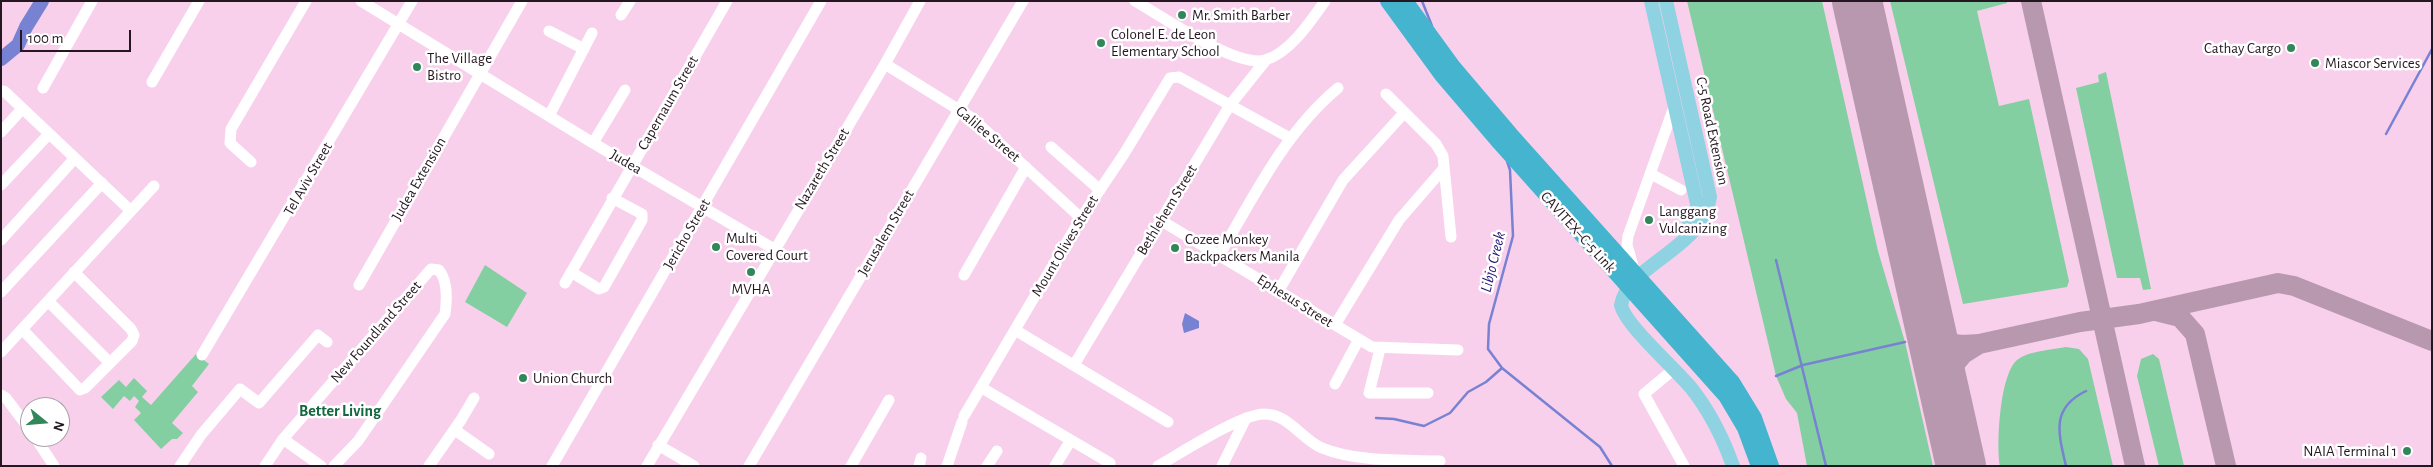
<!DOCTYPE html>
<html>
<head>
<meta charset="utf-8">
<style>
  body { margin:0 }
  #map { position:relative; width:2433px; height:467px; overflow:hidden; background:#f8d0ec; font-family:"Alegreya Sans",sans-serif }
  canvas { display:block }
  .frame { position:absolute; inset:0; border:2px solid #251721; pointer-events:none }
  .north { position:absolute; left:20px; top:397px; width:50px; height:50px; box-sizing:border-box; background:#fff; border:1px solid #a8a2a6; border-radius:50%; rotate:107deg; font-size:14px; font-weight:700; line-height:20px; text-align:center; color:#251721 }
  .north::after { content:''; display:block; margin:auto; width:18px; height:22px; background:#31865a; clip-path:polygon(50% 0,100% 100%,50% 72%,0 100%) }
  .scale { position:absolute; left:20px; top:30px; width:111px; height:22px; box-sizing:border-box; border:2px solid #251721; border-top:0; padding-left:6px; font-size:15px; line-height:18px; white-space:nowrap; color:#251721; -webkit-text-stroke:4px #fff; paint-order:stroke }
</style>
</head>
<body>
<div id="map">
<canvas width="2433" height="467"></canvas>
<div class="frame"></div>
<div class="north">N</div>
<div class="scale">100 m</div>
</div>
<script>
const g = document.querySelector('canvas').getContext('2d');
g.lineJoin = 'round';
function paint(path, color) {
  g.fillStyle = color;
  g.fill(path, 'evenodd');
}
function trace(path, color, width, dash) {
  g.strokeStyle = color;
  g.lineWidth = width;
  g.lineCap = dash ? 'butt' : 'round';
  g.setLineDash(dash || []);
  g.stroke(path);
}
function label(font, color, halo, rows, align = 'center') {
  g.font = font + ' "Alegreya Sans",sans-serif';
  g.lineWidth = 5;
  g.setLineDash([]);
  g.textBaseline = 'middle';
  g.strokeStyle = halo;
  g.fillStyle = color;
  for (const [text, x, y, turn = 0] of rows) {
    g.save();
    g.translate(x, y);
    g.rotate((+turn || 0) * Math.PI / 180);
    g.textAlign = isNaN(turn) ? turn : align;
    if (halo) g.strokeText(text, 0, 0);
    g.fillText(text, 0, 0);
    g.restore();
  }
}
paint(new Path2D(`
  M1687,1H1822L1878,251L1905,342L1933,466H1807L1797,413L1786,399L1776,376Z
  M1890,1H2007V3L1977,11L1999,106L2029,99L2069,281L2067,287L1963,304Z
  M2106,72L2151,289L2143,290L2140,278H2117L2076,88L2099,82L2098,75Z
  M485,265L527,293L507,327L465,302Z
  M2066,347L2079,349L2088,359L2113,466H2000C1996,444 2000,374 2017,360C2028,351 2051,350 2066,347Z
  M196,354L209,364L192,386L198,392L172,423L183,433L177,439H172L161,449L134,420L141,413L135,407L139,401L134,396L130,401L124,396L113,409L101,397L119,380L126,387L134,378L147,391L142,397L151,405Z
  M2153,354L2159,359L2184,466H2159L2137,376L2141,359Z`), '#84cfa2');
paint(new Path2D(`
  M1185,313L1199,321V328L1184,333L1182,324Z`), '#7882d2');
trace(new Path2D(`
  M1422,1L1432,26
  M2386,134L2432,49
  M1507,161L1510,170L1513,236L1489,324L1488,349L1502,368L1600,447L1612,466
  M1776,260L1826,466
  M1776,376L1803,365L1905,342
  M1376,418L1394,419L1424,426L1450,413L1468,392L1486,382L1502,368
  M2066,466C2058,432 2051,408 2086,391`), '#7882d2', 2.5);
trace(new Path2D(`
  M1,59L18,45L26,27L42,1`), '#7882d2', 14);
trace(new Path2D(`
  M2031,1L2135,466
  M2156,311L2180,317L2195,334L2226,466
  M1928,317C1940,344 1951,347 1979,344
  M1949,409L1948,383L1953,366L1963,354L1979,344L2080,322L2139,314L2278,283L2294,286L2432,341`), '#b898ae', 20);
trace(new Path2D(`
  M1857,1L1961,466`), '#b898ae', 50);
trace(new Path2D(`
  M361,1L593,143L774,249
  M1135,1C1163,17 1236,68 1265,60C1290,53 1311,21 1325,1
  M621,15L630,1
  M549,31L584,49
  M885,64L972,118L1081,218
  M152,82L199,1
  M43,88L92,1
  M1,91H4L131,211
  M1386,94L1436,144L1443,156L1451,237
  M549,116L592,33
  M1,132L22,109
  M593,143L625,90
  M1051,147L1100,190
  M251,162L230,143L231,129L306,1
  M1651,174L1681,190
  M1,185L49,134
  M1160,220L1372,347L1458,350
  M1,240L75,158
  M1220,254C1254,196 1285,132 1338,88
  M1634,269L1627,245L1628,236L1675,104
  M571,272L599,289L604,287L642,220V214L612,198
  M964,275L1026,167
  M565,283L727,1
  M359,285L522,1
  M1279,290L1343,180L1404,113
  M1,292L102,183
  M48,301L110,363
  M1335,325L1399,220L1444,168
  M22,329L80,390L85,388L132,341L134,335L131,329L74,272
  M1015,330L1168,422
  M1380,349L1369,393H1428
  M1,352L154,186
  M202,355L412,1
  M1074,365L1230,105L1266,60
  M1668,374L1644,394L1684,466
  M1335,384L1359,339
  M982,388L1110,463
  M1,395L6,398L30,430
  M964,416L1081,218L1124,154L1170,78L1179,77L1290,138
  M455,430L489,454
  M35,437L54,466
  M283,439L321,466
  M658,445L694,466
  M180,466L201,435L240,389L259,403L318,335L327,342
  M265,466L283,439L431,269L439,270C448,281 447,300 445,314L358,441L334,466
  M429,466L461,420L474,398
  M552,466L821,1
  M647,466L885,64L920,1
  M749,466L1023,1
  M851,466L889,400
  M919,466L921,458
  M947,466L962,422
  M987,466L997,451
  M1055,466L1071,440
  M1158,466C1181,453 1241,414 1264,414C1289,414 1301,439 1322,448C1356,462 1404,460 1440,461
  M1222,466L1246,418`), '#fff', 11);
trace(new Path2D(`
  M1651,1L1697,204V211L1689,223
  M1666,1L1710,197C1704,248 1628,264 1621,305C1625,325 1676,369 1692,389C1710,412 1723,438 1733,466`), '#8fd2e2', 14);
trace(new Path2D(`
  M1388,1L1442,75L1500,143L1726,396L1745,428L1759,466
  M1405,1L1453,67L1510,134L1732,382L1754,418L1771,466`), '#45b4cf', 16);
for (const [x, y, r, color] of [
  [1182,15,5,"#31865a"],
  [1101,43,5,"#31865a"],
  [2291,48,5,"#31865a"],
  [2315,63,5,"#31865a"],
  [417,67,5,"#31865a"],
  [1649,220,5,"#31865a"],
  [716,247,5,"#31865a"],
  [1175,248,5,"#31865a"],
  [751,272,5,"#31865a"],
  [523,378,5,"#31865a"],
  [2407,451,5,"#31865a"]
]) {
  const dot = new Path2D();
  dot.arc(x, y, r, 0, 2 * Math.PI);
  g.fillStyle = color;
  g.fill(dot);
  trace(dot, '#fff', 2);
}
label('15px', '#251721', '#fff', [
  ["Mr. Smith Barber",1192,15],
  ["Colonel E. de Leon",1111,34],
  ["Elementary School",1111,51],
  ["Cathay Cargo",2281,48,"right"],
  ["The Village",427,58],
  ["Bistro",427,75],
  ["Miascor Services",2325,63],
  ["Langgang",1659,211],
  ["Vulcanizing",1659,228],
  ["Multi",726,238],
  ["Covered Court",726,255],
  ["Cozee Monkey",1185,239],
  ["Backpackers Manila",1185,256],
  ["MVHA",751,289,"center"],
  ["Union Church",533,378],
  ["NAIA Terminal 1",2397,451,"right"]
], 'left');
label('15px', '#251721', '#fff', [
  ["Capernaum Street",668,103,-60],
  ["C-5 Road Extension",1712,131,78],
  ["Galilee Street",988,134,40],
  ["Judea",626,162,31],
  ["Nazareth Street",822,169,-59],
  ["Tel Aviv Street",308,179,-60],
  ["Judea Extension",419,179,-60],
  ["Bethlehem Street",1167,210,-59],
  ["CAVITEX–C-5 Link",1578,232,48],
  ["Jerusalem Street",886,233,-60],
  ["Jericho Street",687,234,-60],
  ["Mount Olives Street",1065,246,-59],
  ["Ephesus Street",1295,301,32],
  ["New Foundland Street",376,332,-49]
]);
label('italic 16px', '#211674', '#fff', [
  ["Libjo Creek",1493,262,-76]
]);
label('bold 16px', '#14673f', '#fff', [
  ["Better Living",340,411]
]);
</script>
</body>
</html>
